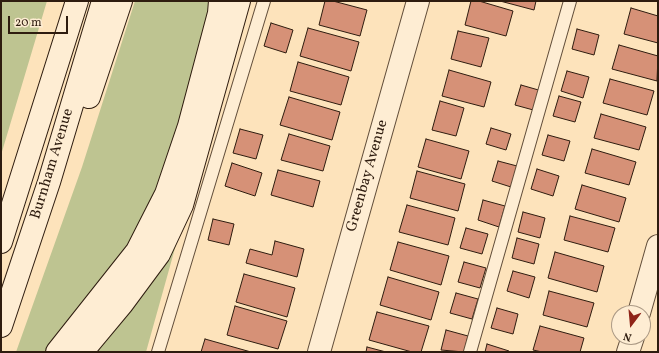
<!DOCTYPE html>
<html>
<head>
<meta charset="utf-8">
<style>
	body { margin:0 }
	#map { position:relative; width:659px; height:353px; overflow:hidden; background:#fde3bb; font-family:Vollkorn,serif }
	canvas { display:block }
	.frame { position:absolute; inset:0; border:2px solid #2e1c0f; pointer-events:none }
	.north { position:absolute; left:611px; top:305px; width:40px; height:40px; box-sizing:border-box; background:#feedd3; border:1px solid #ab9985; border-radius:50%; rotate:196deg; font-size:11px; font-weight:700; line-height:16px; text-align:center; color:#2e1c0f }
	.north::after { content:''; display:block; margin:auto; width:14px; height:18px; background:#8f2418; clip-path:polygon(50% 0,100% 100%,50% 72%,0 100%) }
	.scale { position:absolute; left:8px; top:16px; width:60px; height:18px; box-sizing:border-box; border:2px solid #2e1c0f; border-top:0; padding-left:5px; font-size:12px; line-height:14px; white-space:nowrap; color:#2e1c0f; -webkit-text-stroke:3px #feedd3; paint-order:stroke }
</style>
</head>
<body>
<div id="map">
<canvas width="659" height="353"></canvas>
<div class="frame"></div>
<div class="north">N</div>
<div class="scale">20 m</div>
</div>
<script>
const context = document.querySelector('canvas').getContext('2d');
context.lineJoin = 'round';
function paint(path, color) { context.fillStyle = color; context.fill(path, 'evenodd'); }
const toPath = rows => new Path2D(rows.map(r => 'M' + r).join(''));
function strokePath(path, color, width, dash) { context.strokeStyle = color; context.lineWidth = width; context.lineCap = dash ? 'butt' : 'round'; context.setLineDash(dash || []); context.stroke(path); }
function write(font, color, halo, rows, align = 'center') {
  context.font = font + ' Vollkorn,serif'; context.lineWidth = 3; context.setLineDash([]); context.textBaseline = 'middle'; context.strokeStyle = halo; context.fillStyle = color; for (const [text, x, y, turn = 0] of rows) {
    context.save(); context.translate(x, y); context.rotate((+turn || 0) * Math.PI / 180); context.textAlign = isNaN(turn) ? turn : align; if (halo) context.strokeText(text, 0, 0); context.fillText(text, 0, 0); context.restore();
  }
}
paint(toPath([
	[1,1,47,1,1,155],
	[135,1,210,1,197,58,165,171,134,239,45,352,16,352,82,167],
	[179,234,146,352,92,352]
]), '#bec491');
const building = toPath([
	[325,1,333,1,367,10,360,36,319,25,325,1],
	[471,1,479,1,513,11,506,36,465,25,471,1],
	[500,1,536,1,534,10,500,1],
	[631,8,658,16,658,43,624,34,631,8],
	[271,23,293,30,286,53,264,46,271,23],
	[308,28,359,42,351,71,300,56,308,28],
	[577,29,599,35,594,55,572,49,577,29],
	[458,31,489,38,481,67,451,59,458,31],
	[619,45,658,56,657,81,612,69,619,45],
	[298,62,349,77,341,105,290,91,298,62],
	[449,70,491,82,484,107,442,96,449,70],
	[567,71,589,77,583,98,561,91,567,71],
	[610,79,654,91,647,115,603,103,610,79],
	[521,85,542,91,537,111,515,105,521,85],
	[559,96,581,102,575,122,553,116,559,96],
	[289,97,340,112,332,140,280,125,289,97],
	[440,101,464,108,456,136,432,130,440,101],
	[601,114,646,127,639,150,594,138,601,114],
	[491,128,511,134,506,150,486,144,491,128],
	[240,129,263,135,256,159,233,153,240,129],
	[289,134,330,146,323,171,281,160,289,134],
	[548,135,570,141,564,161,542,155,548,135],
	[426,139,469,151,461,179,418,167,426,139],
	[592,149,636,162,629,185,585,173,592,149],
	[498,161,517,166,511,187,492,181,498,161],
	[232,163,262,173,255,196,225,186,232,163],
	[537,169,559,176,553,196,531,189,537,169],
	[278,170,320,181,313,207,271,195,278,170],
	[417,171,465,184,458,211,410,198,417,171],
	[582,185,626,198,619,222,575,209,582,185],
	[483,200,505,206,499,227,478,220,483,200],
	[407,205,455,218,448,245,399,232,407,205],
	[523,212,545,218,540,238,518,232,523,212],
	[570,216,615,228,608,252,564,240,570,216],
	[213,219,234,224,229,245,208,240,213,219],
	[466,228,488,234,482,254,460,248,466,228],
	[517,238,539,244,534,264,512,258,517,238],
	[275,241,304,249,297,277,246,263,250,249,272,255,275,241],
	[398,242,449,256,441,285,390,270,398,242],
	[555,252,604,266,597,292,548,278,555,252],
	[464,262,486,268,480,288,458,282,464,262],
	[513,271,535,277,529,298,507,291,513,271],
	[244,274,295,288,287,317,236,302,244,274],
	[388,277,439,292,431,320,380,305,388,277],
	[549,291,594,303,587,327,543,315,549,291],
	[456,293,478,299,472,319,450,313,456,293],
	[235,306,287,321,278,349,227,335,235,306],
	[497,308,518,314,513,334,491,328,497,308],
	[377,312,429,326,421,352,412,352,369,340,377,312],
	[540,326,584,338,580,352,542,352,533,350,540,326],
	[446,330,468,336,464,352,441,350,446,330],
	[205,339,251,352,201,352,205,339],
	[487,344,509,351,508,352,485,352,487,344],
	[367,347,386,352,366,352,367,347]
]);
paint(building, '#d69177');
strokePath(building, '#2e1c0f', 1);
const lane = toPath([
	[158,352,264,1],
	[470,352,570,1]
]);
const street = toPath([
	[639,313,658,246],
	[319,352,418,1],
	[628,352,633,337]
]);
const secondary = toPath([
	[89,97,121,1],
	[1,242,77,1],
	[1,326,49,182,103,1],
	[57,352,137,251,166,194,189,126,219,13,220,1],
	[82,352,122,304,159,254,182,205,239,1]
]);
strokePath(lane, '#624e3a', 14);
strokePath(street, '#624e3a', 24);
strokePath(secondary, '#2e1c0f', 24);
strokePath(lane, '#feedd3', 12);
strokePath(street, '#feedd3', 22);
strokePath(secondary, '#feedd3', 22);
write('15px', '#2e1c0f', '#feedd3', [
	["Burnham Avenue",53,164,-73],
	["Greenbay Avenue",368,176,-74]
]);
</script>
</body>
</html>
